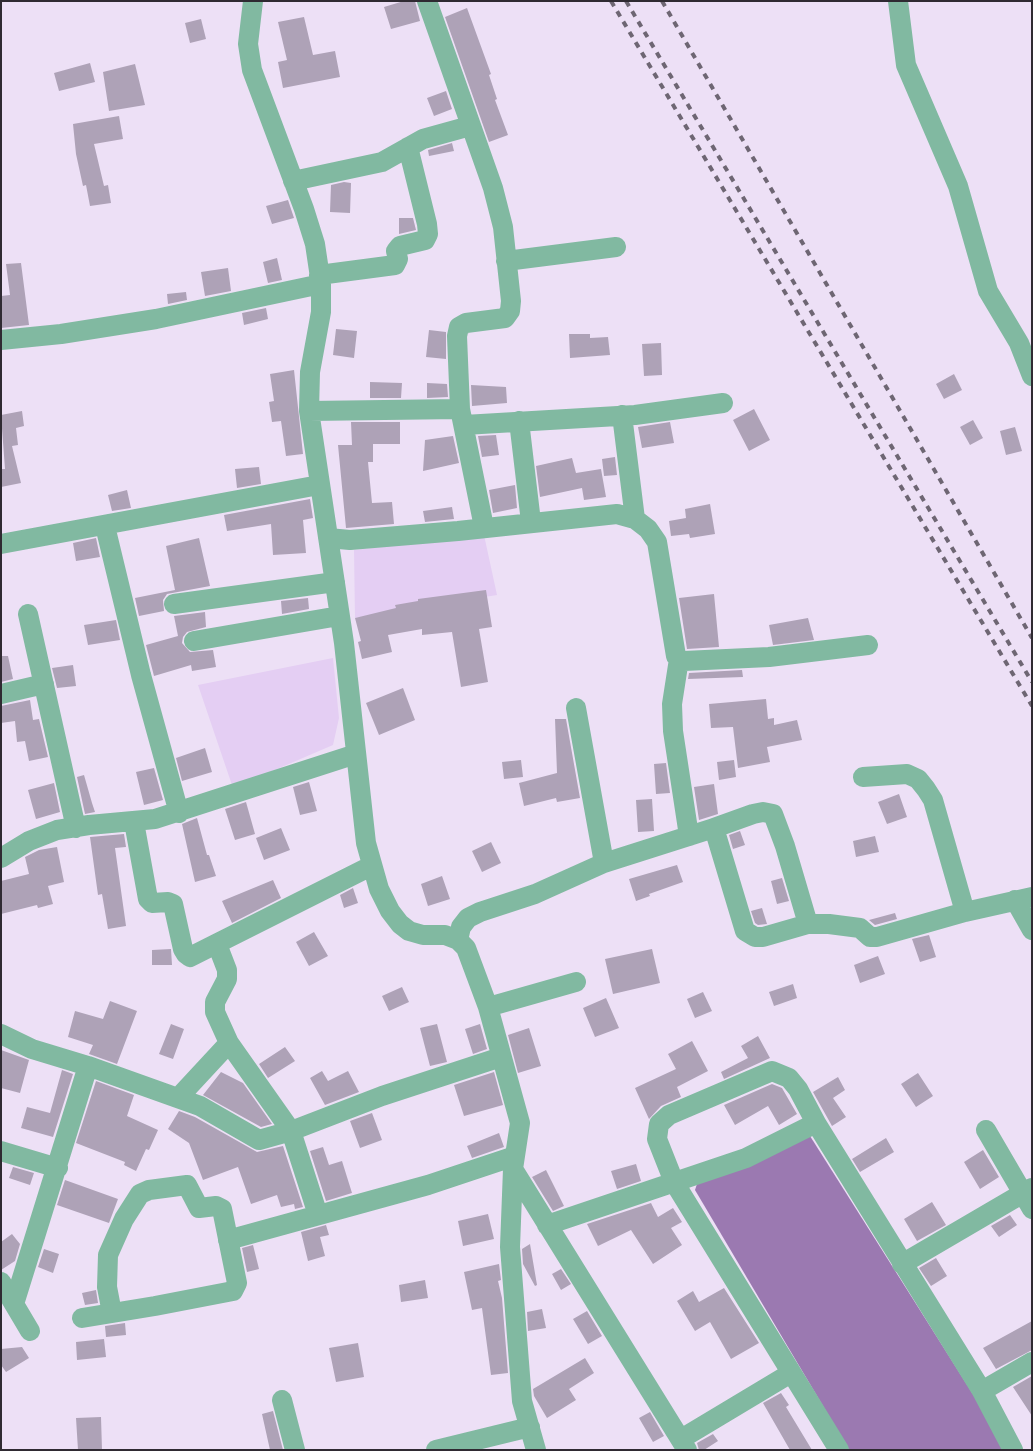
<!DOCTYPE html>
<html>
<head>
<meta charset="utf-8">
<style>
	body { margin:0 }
	#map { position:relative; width:1033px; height:1451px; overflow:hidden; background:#ede0f6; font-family:Figtree,sans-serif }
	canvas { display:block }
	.frame { position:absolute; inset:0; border:2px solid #2f2a32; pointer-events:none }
</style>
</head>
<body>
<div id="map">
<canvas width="1033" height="1451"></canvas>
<div class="frame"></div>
</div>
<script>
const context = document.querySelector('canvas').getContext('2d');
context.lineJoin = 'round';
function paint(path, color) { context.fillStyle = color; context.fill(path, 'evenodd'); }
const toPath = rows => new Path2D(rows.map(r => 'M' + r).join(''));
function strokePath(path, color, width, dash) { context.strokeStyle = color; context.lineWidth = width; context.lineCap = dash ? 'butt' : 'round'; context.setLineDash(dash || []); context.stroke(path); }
paint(toPath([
	[484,535,497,595,355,618,354,550],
	[333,658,339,718,333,745,233,788,198,685]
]), '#e4cef3');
paint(toPath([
	[810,1136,1007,1448,1007,1450,849,1450,695,1190,698,1181]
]), '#9b79b1');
paint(toPath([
	[404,1,415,1,420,21,391,29,384,7],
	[467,8,491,74,489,75,497,99,495,100,508,135,489,142,445,17],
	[304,17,313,55,335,51,340,77,283,88,278,62,287,60,278,22],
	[201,19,206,39,190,43,185,23],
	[90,63,95,82,59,91,54,73],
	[135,64,145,105,109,111,103,72],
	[446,91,452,109,434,116,427,98],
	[119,116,123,139,94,144,104,186,108,185,111,203,90,206,86,185,83,186,76,154,73,124],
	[452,143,454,151,429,156,428,150],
	[344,182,351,183,350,213,330,212,331,185],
	[288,200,294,218,272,224,266,206],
	[399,218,413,218,416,230,399,234],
	[277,258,282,280,268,283,263,262],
	[21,263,29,325,1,328,1,296,10,295,6,264],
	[228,268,231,291,205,296,201,272],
	[186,292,187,300,168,304,167,294],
	[266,308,268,319,244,325,242,313],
	[336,329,357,331,354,358,333,355],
	[429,330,446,332,446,359,426,357],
	[569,334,590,334,590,338,608,337,610,355,570,358],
	[661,343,662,375,644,376,642,344],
	[294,370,303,454,286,456,281,421,272,422,269,402,274,401,270,374],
	[954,374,962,390,944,399,936,384],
	[370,382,402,383,401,398,370,398],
	[427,383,447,384,448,397,427,398],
	[471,385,506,387,507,403,472,406],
	[754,409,770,440,749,451,733,420],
	[22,411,24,426,16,428,18,445,12,446,21,483,1,487,1,469,5,469,1,415],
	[973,420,983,438,970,445,960,427],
	[351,422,400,422,400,444,373,444,373,462,368,462,372,503,392,502,394,524,346,528,338,445,352,445],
	[670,422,674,443,642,448,638,427],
	[1015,427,1022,451,1006,455,1000,431],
	[496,435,499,455,482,457,478,436],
	[453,436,459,463,423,471,425,440],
	[615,457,617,475,604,476,602,459],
	[572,458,576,473,601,469,606,497,584,500,582,488,540,497,536,466],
	[259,467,261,484,237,488,235,469],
	[515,485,517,508,493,513,489,490],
	[127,490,131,508,112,511,108,495],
	[310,499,313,518,303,520,306,553,273,555,271,524,227,531,224,515],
	[710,504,715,534,690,538,689,534,671,536,669,521,686,518,685,509],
	[452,507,454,519,425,522,423,511],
	[96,538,100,557,76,561,73,543],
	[199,538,210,586,167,594,163,600,164,611,139,616,135,598,175,590,166,546],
	[486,590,492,627,479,629,488,682,461,687,452,632,422,635,422,629,388,635,392,652,362,659,358,642,361,641,355,618,396,608,395,605,418,601,418,599],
	[714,594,719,647,687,649,679,598],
	[308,598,309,609,282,614,281,601],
	[205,612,206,627,187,632,183,637,182,643,190,652,213,650,216,667,192,671,191,665,154,676,146,645,178,636,174,616],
	[808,618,814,640,773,645,769,625],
	[116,620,120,640,88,645,84,625],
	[1,656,8,656,13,679,1,682],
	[73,665,76,686,57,688,52,668],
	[742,670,743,677,688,679,689,673],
	[403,688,415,720,379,735,366,703],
	[766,699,768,719,774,718,774,725,797,720,802,740,767,747,770,762,738,768,733,727,711,728,709,704],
	[30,700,33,720,39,719,48,757,29,761,25,741,17,742,15,721,1,723,1,706],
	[555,719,566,719,580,798,557,802,556,798,524,806,519,783,557,773],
	[205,748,212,772,182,781,176,758],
	[521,760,523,777,504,779,502,762],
	[734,760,736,777,719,780,717,762],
	[666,763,670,793,656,794,654,764],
	[154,768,163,800,144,805,136,772],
	[84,775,92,803,95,812,85,814,77,777],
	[309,782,317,811,300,815,293,787],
	[54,783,60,812,36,819,28,790],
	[714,784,718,814,699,820,694,787],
	[899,794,907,817,887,824,878,802],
	[652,799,654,831,638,832,636,800],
	[246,802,255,834,235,840,225,809],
	[197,818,207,855,209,855,216,876,195,882,182,824],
	[281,828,290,850,264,860,256,838],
	[740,831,745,845,733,849,729,835],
	[124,834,126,847,115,848,126,926,108,929,102,894,98,895,90,837],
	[875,836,879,852,856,857,853,841],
	[491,842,501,863,482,872,472,851],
	[57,847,64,882,48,886,53,904,38,908,37,905,1,914,1,881,29,874,25,857,39,850],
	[677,865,683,882,649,894,650,896,636,901,629,879],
	[442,876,450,899,428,906,421,884],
	[782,878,789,901,777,904,771,881],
	[273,880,281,898,232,923,222,901],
	[353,888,358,903,344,908,340,895],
	[762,908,767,924,758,925,755,923,751,911],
	[895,913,897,919,875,925,869,920],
	[314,932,328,956,309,966,296,942],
	[929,935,936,957,920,962,912,939],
	[171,949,172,965,152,965,152,950],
	[652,949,660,983,613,994,605,959],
	[878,956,885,974,860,983,854,965],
	[793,984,797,998,774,1006,769,992],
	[402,987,409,1002,389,1011,382,996],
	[703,992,712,1011,695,1018,687,999],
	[606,998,619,1028,595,1037,583,1008],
	[110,1001,137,1011,117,1064,89,1054,93,1045,68,1037,75,1011,103,1019],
	[171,1024,184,1029,173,1059,159,1054],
	[437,1024,447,1062,430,1066,420,1028],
	[480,1024,487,1049,473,1054,465,1029],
	[529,1028,541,1066,518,1073,508,1035],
	[758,1036,770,1058,724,1079,721,1072,748,1058,741,1046],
	[692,1041,708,1071,677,1087,681,1097,661,1106,649,1119,635,1088,676,1069,668,1054],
	[285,1047,295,1061,268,1078,259,1064],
	[1,1050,29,1060,20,1093,1,1088],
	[62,1070,73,1074,53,1137,21,1128,27,1107,50,1113],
	[322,1071,328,1081,348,1071,359,1092,325,1105,310,1078],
	[221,1072,243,1083,272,1124,261,1127,203,1095],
	[494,1072,503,1105,464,1116,454,1085],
	[918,1073,933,1096,916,1107,901,1084],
	[838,1077,845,1090,833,1098,846,1117,832,1126,813,1092],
	[96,1081,134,1095,127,1116,158,1130,149,1150,146,1149,136,1171,124,1165,125,1162,76,1143],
	[772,1084,782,1088,797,1114,779,1125,768,1106,735,1125,724,1105],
	[179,1111,195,1117,257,1152,283,1146,303,1207,295,1209,294,1204,281,1207,277,1195,251,1204,238,1167,203,1180,189,1143,168,1129],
	[372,1113,382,1140,360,1148,350,1121],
	[499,1133,504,1147,472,1158,467,1146],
	[886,1138,894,1152,860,1172,852,1159],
	[323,1147,329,1165,342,1161,352,1193,326,1201,310,1151],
	[983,1150,999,1177,980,1189,964,1162],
	[636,1164,641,1181,617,1189,611,1171],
	[13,1167,34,1173,30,1185,9,1178],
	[546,1170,564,1206,553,1211,532,1177],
	[65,1180,118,1199,109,1223,57,1205],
	[932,1202,946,1225,917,1241,904,1219],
	[651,1203,658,1217,673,1208,682,1222,671,1228,682,1245,653,1264,631,1230,598,1246,587,1224],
	[488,1214,494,1239,463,1246,458,1221],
	[1010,1215,1017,1225,999,1237,991,1226],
	[326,1225,329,1235,320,1237,325,1256,308,1261,301,1232],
	[12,1234,20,1244,15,1261,1,1270,1,1242],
	[530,1244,537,1285,535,1286,523,1264,522,1249],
	[253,1245,259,1269,247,1272,242,1248],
	[44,1249,59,1254,53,1273,38,1267],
	[936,1258,947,1276,931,1286,919,1268],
	[499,1264,501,1280,498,1281,502,1298,508,1373,491,1375,482,1308,472,1310,464,1272],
	[561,1269,571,1284,561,1290,552,1274],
	[425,1280,428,1298,401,1302,399,1285],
	[724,1288,759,1343,731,1359,710,1322,695,1331,677,1301,693,1291,699,1302],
	[96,1290,98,1303,85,1305,82,1293],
	[542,1309,546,1328,528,1331,527,1312],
	[587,1311,602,1336,588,1344,573,1319],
	[1032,1321,1032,1350,996,1369,983,1348],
	[125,1323,126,1335,106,1337,105,1326],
	[104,1339,106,1357,77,1360,76,1342],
	[358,1343,364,1377,336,1382,329,1348],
	[22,1347,29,1358,6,1372,1,1365,1,1349],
	[585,1358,594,1373,569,1389,576,1400,547,1418,534,1396,533,1389],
	[1032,1376,1032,1416,1013,1387],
	[781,1393,789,1405,786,1407,812,1450,790,1450,763,1403],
	[273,1411,283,1450,270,1450,262,1414],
	[650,1412,664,1436,653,1442,639,1418],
	[101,1417,102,1450,78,1450,76,1418],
	[713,1434,718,1441,704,1450,699,1450,697,1443]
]), '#aea2b7');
strokePath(toPath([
	[253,1,248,44,252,70,304,209,315,244,321,284,321,312,310,372,309,411,344,643,366,843,379,889,390,911,400,924,409,931,423,935,445,935,458,940,466,948,488,1007,520,1123,513,1169,510,1247,522,1401,536,1450],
	[427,1,493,188,503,227,511,301,510,311,505,318,466,323,459,327,457,336,460,409,484,527],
	[898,1,906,65,958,186,988,291,1019,343,1032,376],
	[293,181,382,162,423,139,470,126],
	[506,261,616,247],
	[319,275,395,265,398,259,396,251,400,246,425,240,428,234,427,224,408,147],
	[1,340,61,334,156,319,321,284],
	[309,411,460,409],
	[622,415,635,519],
	[519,421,531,522],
	[464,425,635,415,723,403],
	[105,526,141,675,179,813],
	[328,538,350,540,458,531,617,514,635,519,648,529,657,542,676,656,679,659,684,661,769,657,868,645],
	[1,544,319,485],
	[174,604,335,582],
	[28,614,76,828],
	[194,641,339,616],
	[679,659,672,704,673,731,689,836],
	[1,694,44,684],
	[576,708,604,863],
	[863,777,907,774,918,779,926,789,933,800,965,912],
	[134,822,148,899,152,903,168,902,173,904,183,949,186,954,190,957,371,866],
	[714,828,753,814,763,812,773,814,785,846,808,924],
	[1,858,29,841,57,830,89,825,155,819,356,754],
	[1015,900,1032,930],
	[458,940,461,927,468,918,480,912,535,894,604,863,714,828,745,931,755,937,763,937,808,924,829,924,860,928,870,937,877,937,965,912,1032,897],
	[217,944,227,970,227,979,215,1002,215,1012,229,1043,291,1131,318,1215],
	[488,1007,576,982],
	[1,1034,32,1049,88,1066,200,1106,259,1140,291,1131,382,1096,501,1057],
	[178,1098,229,1043],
	[816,1123,798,1089,789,1078,772,1071,669,1115,659,1124,657,1139,674,1182,839,1450],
	[986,1130,1032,1209],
	[1,1151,58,1168],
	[513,1169,687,1450],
	[547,1225,746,1158,816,1123,982,1391,1013,1450],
	[228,1240,428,1185,515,1156],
	[902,1264,1032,1188],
	[1,1282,30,1331],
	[14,1304,88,1066],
	[82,1318,155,1306,233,1291,237,1283,222,1209,216,1206,199,1208,187,1185,149,1190,140,1194,124,1219,108,1255,107,1287,112,1313],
	[982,1391,1032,1362],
	[282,1400,295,1450],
	[681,1439,791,1373],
	[436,1450,530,1427]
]), '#81b9a1', 20);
strokePath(toPath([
	[611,1,1032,706],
	[626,1,1032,682],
	[662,1,1032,638]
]), '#6e6673', 4, [6, 6]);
</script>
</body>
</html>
